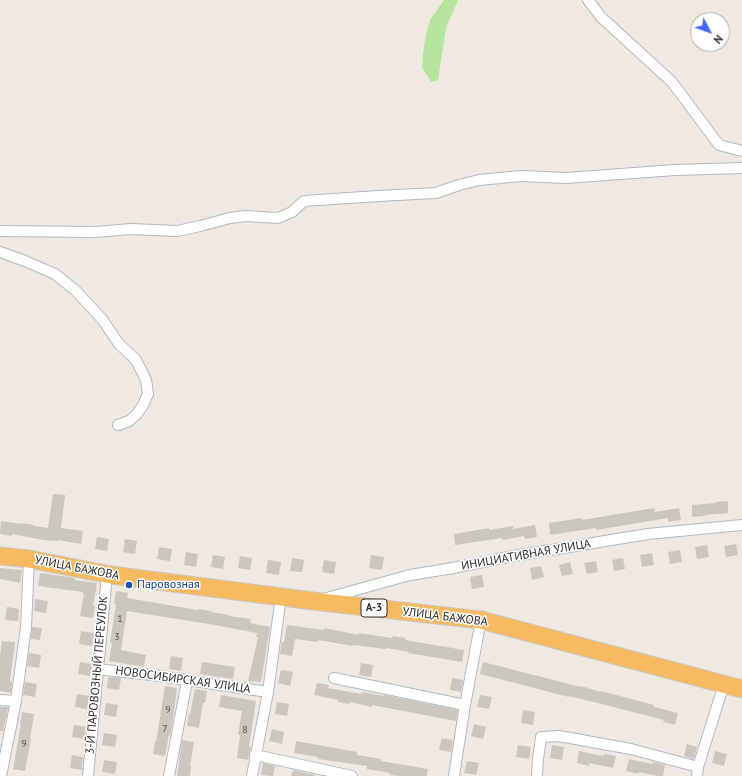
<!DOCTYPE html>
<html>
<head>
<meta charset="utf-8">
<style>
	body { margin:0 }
	#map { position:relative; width:742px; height:776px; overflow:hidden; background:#efe9e1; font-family:"PT Sans",sans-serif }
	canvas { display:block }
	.north { position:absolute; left:690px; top:12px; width:40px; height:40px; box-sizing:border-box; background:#fff; border:1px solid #ababab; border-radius:50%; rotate:131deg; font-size:11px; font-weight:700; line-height:16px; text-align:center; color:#2e2e2e }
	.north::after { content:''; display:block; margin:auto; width:14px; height:18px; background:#4264fb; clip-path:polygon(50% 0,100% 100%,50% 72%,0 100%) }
</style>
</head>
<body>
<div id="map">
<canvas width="742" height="776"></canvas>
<div class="north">N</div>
</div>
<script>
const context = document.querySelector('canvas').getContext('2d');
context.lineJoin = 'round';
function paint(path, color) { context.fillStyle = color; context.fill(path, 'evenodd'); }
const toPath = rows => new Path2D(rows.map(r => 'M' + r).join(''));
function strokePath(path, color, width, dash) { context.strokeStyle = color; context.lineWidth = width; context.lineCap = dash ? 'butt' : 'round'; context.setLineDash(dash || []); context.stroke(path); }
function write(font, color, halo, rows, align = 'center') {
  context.font = font + ' "PT Sans",sans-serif'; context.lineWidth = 3; context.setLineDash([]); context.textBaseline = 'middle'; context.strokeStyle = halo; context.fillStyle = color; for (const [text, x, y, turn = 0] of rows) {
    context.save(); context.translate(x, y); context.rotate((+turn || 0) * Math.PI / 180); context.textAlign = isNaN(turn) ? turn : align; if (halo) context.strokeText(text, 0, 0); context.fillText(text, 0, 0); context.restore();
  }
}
paint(toPath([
	[444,0,458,0,446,28,438,80,431,82,422,67,423,54,426,34,430,20]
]), '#b6e59e');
paint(toPath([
	[53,494,65,495,61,528,83,531,81,544,58,540,58,541,44,540,12,534,12,536,0,534,1,521,21,524,21,523,34,525,33,526,48,528],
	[728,501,728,513,705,515,705,516,692,517,692,505,716,503,715,502],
	[654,508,655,512,679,508,681,520,668,522,668,518,596,530,596,528,550,535,549,523,582,518,582,520],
	[535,525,537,537,525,539,524,536,503,540,502,538,455,545,454,534,489,528,489,530,513,526,513,529],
	[97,537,109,539,107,551,95,549],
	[125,539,137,541,135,554,123,552],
	[736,544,738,555,726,557,724,546],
	[707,545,709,557,697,559,695,547],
	[159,547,172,549,170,561,157,559],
	[680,550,682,562,670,564,668,552],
	[186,552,198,554,196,567,184,565],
	[652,553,654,565,642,567,640,555],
	[213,555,225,557,223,569,211,567],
	[371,555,384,557,382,570,369,568],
	[240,556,252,558,250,570,238,568],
	[292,558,304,560,302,572,290,571],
	[623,558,625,569,614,571,612,560],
	[268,560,281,562,279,575,266,573],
	[324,560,336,562,334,574,322,572],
	[596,561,598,572,587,574,584,563],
	[570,562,573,574,562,576,559,565],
	[541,566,544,577,532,580,530,568],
	[0,568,22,570,20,583,0,579],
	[40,573,75,578,75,580,97,583,93,606,95,606,93,618,80,616,84,594,83,593,83,592,38,586],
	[482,575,484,587,472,589,470,577],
	[116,591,128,593,127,598,198,610,199,609,211,611,211,612,229,615,229,616,251,619,250,623,270,627,261,682,248,681,258,637,256,637,257,633,215,625,127,611,121,650,146,655,144,667,109,661,112,643,110,642,116,604,114,604],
	[35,599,48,601,46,613,34,611],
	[7,607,19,609,18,621,5,620],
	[287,625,324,630,324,628,359,635,359,633,392,638,393,636,405,638,405,640,423,643,464,650,462,662,408,653,409,652,387,648,386,649,353,645,353,646,318,640,318,642,295,639,292,656,280,654,282,642,284,642],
	[32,627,42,628,40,640,31,639],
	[81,631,94,633,92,646,79,644],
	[2,641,15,642,10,681,12,682,11,693,0,691,0,656],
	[29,653,41,655,39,668,27,666],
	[171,656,183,658,181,671,169,669],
	[80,662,92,664,91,668,90,676,78,674],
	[202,662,235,667,233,679,200,674],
	[483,662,581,687,581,686,601,692,601,691,654,705,654,707,678,713,675,725,663,722,664,720,610,706,569,696,569,697,480,674],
	[361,663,373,665,371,677,359,675],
	[281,670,293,672,290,686,278,683],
	[108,677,121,678,119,690,107,688],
	[452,678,463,680,461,692,450,690],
	[25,682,37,684,35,697,23,695],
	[317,683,329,685,328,688,361,694,362,692,384,696,384,695,458,710,456,721,372,705,372,707,350,702,350,704,338,702,338,700,314,695],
	[165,686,177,688,172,726,170,736,169,735,165,756,153,754,155,742,156,742],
	[195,689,207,691,205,703,203,703,199,728,187,726,189,714,190,714],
	[77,694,89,696,87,709,75,707],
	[221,695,256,701,249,747,251,748,249,754,248,760,237,758,240,735,238,735,242,711,219,707],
	[480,695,492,697,489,709,477,707],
	[277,702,289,704,287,716,275,714],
	[106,703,118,705,116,717,104,715],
	[0,707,8,707,3,731,0,731],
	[523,710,535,712,533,725,521,723],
	[22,712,34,714,30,739,31,739,25,771,13,769,21,724,20,724],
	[474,724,486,727,483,739,471,736],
	[74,725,86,727,84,739,72,737],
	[272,729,284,732,282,744,269,741],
	[104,733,117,735,115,747,102,745],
	[442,738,453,740,451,752,439,750],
	[182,740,194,742,190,766,191,766,190,776,177,776],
	[296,741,357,752,357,755,381,759,381,761,428,769,427,776,399,776,390,775,390,773,367,769,367,766,318,759,318,757,294,753],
	[687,744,697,747,694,759,684,756],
	[518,745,531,747,529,759,516,757],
	[552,745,564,747,562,760,550,758],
	[579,751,603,756,604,754,616,756,613,768,589,763,589,766,577,763],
	[715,751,727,754,724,766,712,763],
	[72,755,83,757,82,770,70,768],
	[629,759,652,764,653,762,665,765,663,776,658,776,639,772,639,774,626,771],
	[104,760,117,762,115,774,102,772],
	[467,761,479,763,476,775,464,773],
	[263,763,275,766,273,776,261,775],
	[293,770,315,775,315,776,291,776]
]), '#cbc7bf');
const minor = toPath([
	[588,0,601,17,672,82,719,145,742,151],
	[0,231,95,232,131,229,177,231,200,226,230,218,246,216,278,218,292,212,304,201,378,196,436,193,459,185,479,180,521,176,566,178,675,170,742,168],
	[0,252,25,261,55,274,75,290,102,319,119,344,136,360,146,380,148,394,143,405,137,414,129,421,118,425],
	[323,599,410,575,447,569,514,556,648,534,742,525],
	[97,669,160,676,268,692],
	[334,678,465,705],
	[0,700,16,701],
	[255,755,352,776],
	[1,776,16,701,26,627,29,559],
	[88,776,107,575],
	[169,776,187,681],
	[252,776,268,692,281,596],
	[454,776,465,705,481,620],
	[537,776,538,759,541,737,559,736,631,749,698,767],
	[697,776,698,767,724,684]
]);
const trunk = toPath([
	[0,556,29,559,111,575,313,601,481,620,742,689]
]);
strokePath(minor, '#b4b7c1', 12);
strokePath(trunk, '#c9c9c9', 19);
strokePath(minor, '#fff', 10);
strokePath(trunk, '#f8ba60', 17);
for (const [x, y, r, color] of [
	[129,585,4,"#1a4fb4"]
]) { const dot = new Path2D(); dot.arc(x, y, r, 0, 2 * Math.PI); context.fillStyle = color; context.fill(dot); strokePath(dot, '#fff', 1.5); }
write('10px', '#555452', null, [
	["1",120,619],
	["3",117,637],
	["9",168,710],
	["7",165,729],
	["8",245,730],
	["9",24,744]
]);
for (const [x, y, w] of [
	[374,608,26]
]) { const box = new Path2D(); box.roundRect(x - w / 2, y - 9, w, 18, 3); context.fillStyle = '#fff'; context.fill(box); strokePath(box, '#2e2e2e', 1); }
write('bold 11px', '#2e2e2e', null, [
	["A-3",374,608]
]);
write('12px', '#2e2e2e', '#fff', [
	["ИНИЦИАТИВНАЯ УЛИЦА",526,555,-10],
	["УЛИЦА БАЖОВА",77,568,11],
	["УЛИЦА БАЖОВА",445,617,7],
	["3-Й ПАРОВОЗНЫЙ ПЕРЕУЛОК",97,675,-85],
	["НОВОСИБИРСКАЯ УЛИЦА",183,680,8]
]);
write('12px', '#164399', '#fff', [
	["Паровозная",137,585]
], 'left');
</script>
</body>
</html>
